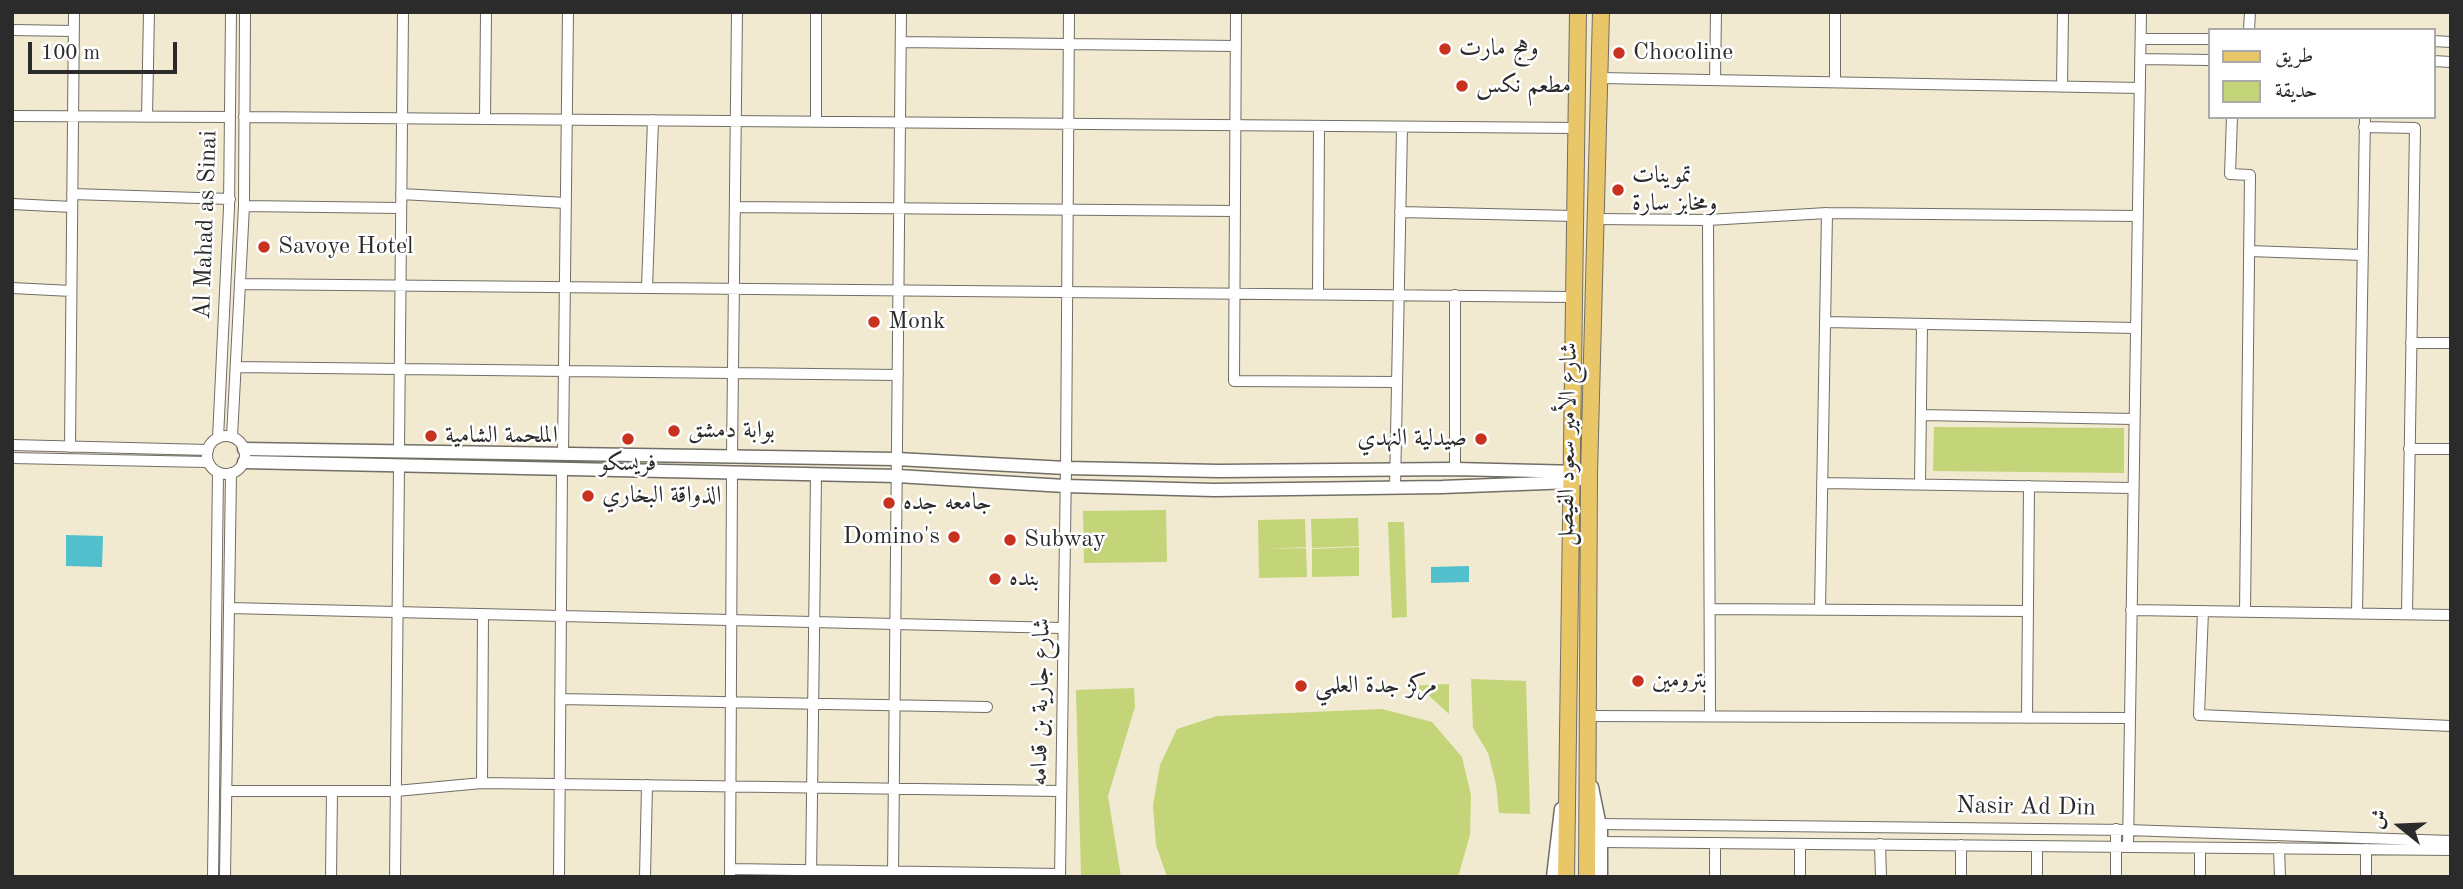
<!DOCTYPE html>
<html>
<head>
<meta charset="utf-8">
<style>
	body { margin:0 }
	#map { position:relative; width:2463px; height:889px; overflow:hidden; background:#f2e9d1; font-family:"Old Standard TT",Amiri,serif }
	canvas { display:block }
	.frame { position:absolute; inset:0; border:14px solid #2b2b2b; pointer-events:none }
	.legend { position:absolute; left:2208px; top:28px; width:228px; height:91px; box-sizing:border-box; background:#fff; border:2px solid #aaa; margin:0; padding:9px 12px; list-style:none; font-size:21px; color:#2b2b2b }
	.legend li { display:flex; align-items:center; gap:14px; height:35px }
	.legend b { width:35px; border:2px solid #aaa }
	.north { position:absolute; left:2365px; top:791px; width:70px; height:70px; -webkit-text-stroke:5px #fff; paint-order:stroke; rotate:288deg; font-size:19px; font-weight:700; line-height:28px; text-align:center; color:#2b2b2b }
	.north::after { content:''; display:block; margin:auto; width:24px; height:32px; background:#2b2b2b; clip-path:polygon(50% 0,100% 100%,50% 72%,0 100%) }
	.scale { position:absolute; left:28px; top:42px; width:149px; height:32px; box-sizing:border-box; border:4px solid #2b2b2b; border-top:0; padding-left:9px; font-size:21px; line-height:24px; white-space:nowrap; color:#2b2b2b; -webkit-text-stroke:5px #fff; paint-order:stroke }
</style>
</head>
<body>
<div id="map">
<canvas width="2463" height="889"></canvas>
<div class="frame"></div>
<ul class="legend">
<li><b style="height:9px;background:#e9c769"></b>طريق</li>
<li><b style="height:19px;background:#c3d578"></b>حديقة</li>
</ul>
<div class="north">ش</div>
<div class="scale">100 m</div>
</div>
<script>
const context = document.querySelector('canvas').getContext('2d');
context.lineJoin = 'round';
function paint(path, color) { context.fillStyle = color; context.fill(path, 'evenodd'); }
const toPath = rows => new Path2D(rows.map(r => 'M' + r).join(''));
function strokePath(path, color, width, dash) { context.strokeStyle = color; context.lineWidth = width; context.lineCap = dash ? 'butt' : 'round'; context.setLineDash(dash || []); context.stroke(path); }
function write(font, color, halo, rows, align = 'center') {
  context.font = font + ' "Old Standard TT",Amiri,serif'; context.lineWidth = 5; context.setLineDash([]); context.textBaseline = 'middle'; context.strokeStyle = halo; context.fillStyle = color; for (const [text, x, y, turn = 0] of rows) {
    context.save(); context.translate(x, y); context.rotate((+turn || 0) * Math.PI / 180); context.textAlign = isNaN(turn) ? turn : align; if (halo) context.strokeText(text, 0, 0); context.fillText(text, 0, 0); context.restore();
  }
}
paint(toPath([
	[1934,427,2124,428,2124,473,1933,471],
	[1166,510,1167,562,1084,563,1083,511],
	[1358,518,1359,546,1312,548,1311,519],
	[1305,519,1306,547,1266,549,1306,548,1307,577,1259,578,1258,520],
	[1388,522,1404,522,1407,617,1392,618],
	[1359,547,1359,576,1312,577,1312,549],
	[1471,679,1526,681,1530,814,1499,813,1496,784,1488,753,1473,728],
	[1449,684,1449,714,1427,694,1406,686],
	[1134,688,1135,707,1108,796,1121,877,1081,877,1076,690],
	[1382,709,1432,722,1462,757,1471,795,1470,835,1458,877,1167,877,1156,845,1153,805,1160,765,1177,729,1217,716]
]), '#c3d578');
paint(toPath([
	[66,535,103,536,102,567,66,566],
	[1469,566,1469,582,1431,583,1431,567]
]), '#52bfcc');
const minor = toPath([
	[1236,12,1234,381,1397,382],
	[12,30,74,31],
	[2249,30,2250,12],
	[2141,39,2209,39],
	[2433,41,2451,42],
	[901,42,1236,46],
	[2140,59,2209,60],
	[2433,61,2451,62],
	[1600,78,2140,88],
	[1715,80,1716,12],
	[1835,82,1835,12],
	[2062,87,2063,12],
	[12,116,230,117],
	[147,117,149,12],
	[244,117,1577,128],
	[2232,117,2230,174,2250,175,2245,612],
	[485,119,486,12],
	[816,122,816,12],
	[2364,127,2415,128,2407,614],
	[72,194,230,199],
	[401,194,566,203],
	[12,204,72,207],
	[244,206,401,208],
	[735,207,1235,211],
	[1400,212,1574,216],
	[1594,219,1708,220,1827,213,2138,216],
	[1708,220,1710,716],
	[2249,251,2363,255],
	[240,284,1573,297],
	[12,288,71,291],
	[647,288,653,120],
	[1318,294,1319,126],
	[1825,322,2136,328],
	[2411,343,2451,343],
	[236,367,898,375],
	[1921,415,2134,419],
	'207 455a19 19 0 1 1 38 0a19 19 0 1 1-38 0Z',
	[232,437,244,206,245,12],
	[218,438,229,208,231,12],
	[12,445,208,450],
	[70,447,74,12],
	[2409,449,2451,449],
	[399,451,403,12],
	[563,454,568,12],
	[732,457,737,12],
	[12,458,207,462],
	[1455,469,1455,295],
	[1822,483,2133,488],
	[1920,484,1922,324],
	[1395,488,1402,127],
	[229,608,1062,628],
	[1710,609,2028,611],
	[1820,610,1827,213],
	[2131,610,2451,615],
	[2203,611,2199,715,2451,726],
	[2357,613,2365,117],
	[560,699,987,707],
	[1588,716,2129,718],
	[2027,718,2029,486],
	[482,783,483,614],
	[226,791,396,791,482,783,1061,791],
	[1600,824,2127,830,2451,841],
	[1601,842,2451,850],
	[1715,843,1715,877],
	[1880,844,1881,877],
	[1961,845,1961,877],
	[2128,847,2141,12],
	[2279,848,2280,877],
	[2366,849,2366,877],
	[730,869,1060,874],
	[213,877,218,472],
	[225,877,231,473],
	[331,877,332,791],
	[395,877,399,466],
	[559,877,562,469],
	[645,877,647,785],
	[730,877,732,473],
	[811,877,816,475],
	[893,877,901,12],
	[1060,877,1066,468,1069,12],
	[1800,877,1800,844],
	[2037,877,2037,846],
	[2116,877,2116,829],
	[2200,877,2200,848]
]);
const tertiary = toPath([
	[244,449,897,459,1066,468,1219,471,1455,469,1579,472],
	[244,462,897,476,1065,486,1214,490,1442,487,1572,482,1589,474],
	[1592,787,1601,831,1601,877],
	[1553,877,1561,809]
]);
const primary = toPath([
	[1566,877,1578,12],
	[1587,877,1589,474,1601,12]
]);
strokePath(minor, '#716e65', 12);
strokePath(tertiary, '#716e65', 15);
strokePath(primary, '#716e65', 18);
strokePath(minor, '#fff', 10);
strokePath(tertiary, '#fff', 12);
strokePath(primary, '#e9c769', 16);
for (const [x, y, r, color] of [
	[1445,49,7,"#c8321e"],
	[1619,53,7,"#c8321e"],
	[1462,86,7,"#c8321e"],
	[1618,190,7,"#c8321e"],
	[264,247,7,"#c8321e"],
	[874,322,7,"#c8321e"],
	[674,431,7,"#c8321e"],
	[431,436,7,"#c8321e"],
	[628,439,7,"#c8321e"],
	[1481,439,7,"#c8321e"],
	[588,496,7,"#c8321e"],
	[889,503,7,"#c8321e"],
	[954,537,7,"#c8321e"],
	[1010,540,7,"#c8321e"],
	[995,579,7,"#c8321e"],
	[1638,681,7,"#c8321e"],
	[1301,686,7,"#c8321e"]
]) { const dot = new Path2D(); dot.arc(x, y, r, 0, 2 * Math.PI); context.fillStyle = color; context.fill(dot); strokePath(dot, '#fff', 2.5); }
write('24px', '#2b2b2b', '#fff', [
	["وهج مارت",1459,49],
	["Chocoline",1633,53],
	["مطعم نكس",1476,86],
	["تموينات",1632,176],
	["ومخابز سارة",1632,204],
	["Savoye Hotel",278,247],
	["Monk",888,322],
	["بوابة دمشق",688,431],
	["الملحمة الشامية",445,436],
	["صيدلية النهدي",1467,439,"right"],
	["فريسكو",628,464,"center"],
	["الذواقة البخاري",602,496],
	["جامعه جده",903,503],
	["Domino's",940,537,"right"],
	["Subway",1024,540],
	["بنده",1009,579],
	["بترومين",1652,681],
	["مركز جدة العلمي",1315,686]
], 'left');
write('24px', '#2b2b2b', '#fff', [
	["Al Mahad as Sinai",206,225,-88],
	["شارع الأمير سعود الفيصل",1568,444,-89],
	["شارع جارية بن قدامه",1041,702,-89],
	["Nasir Ad Din",2026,807,1]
]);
</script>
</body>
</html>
